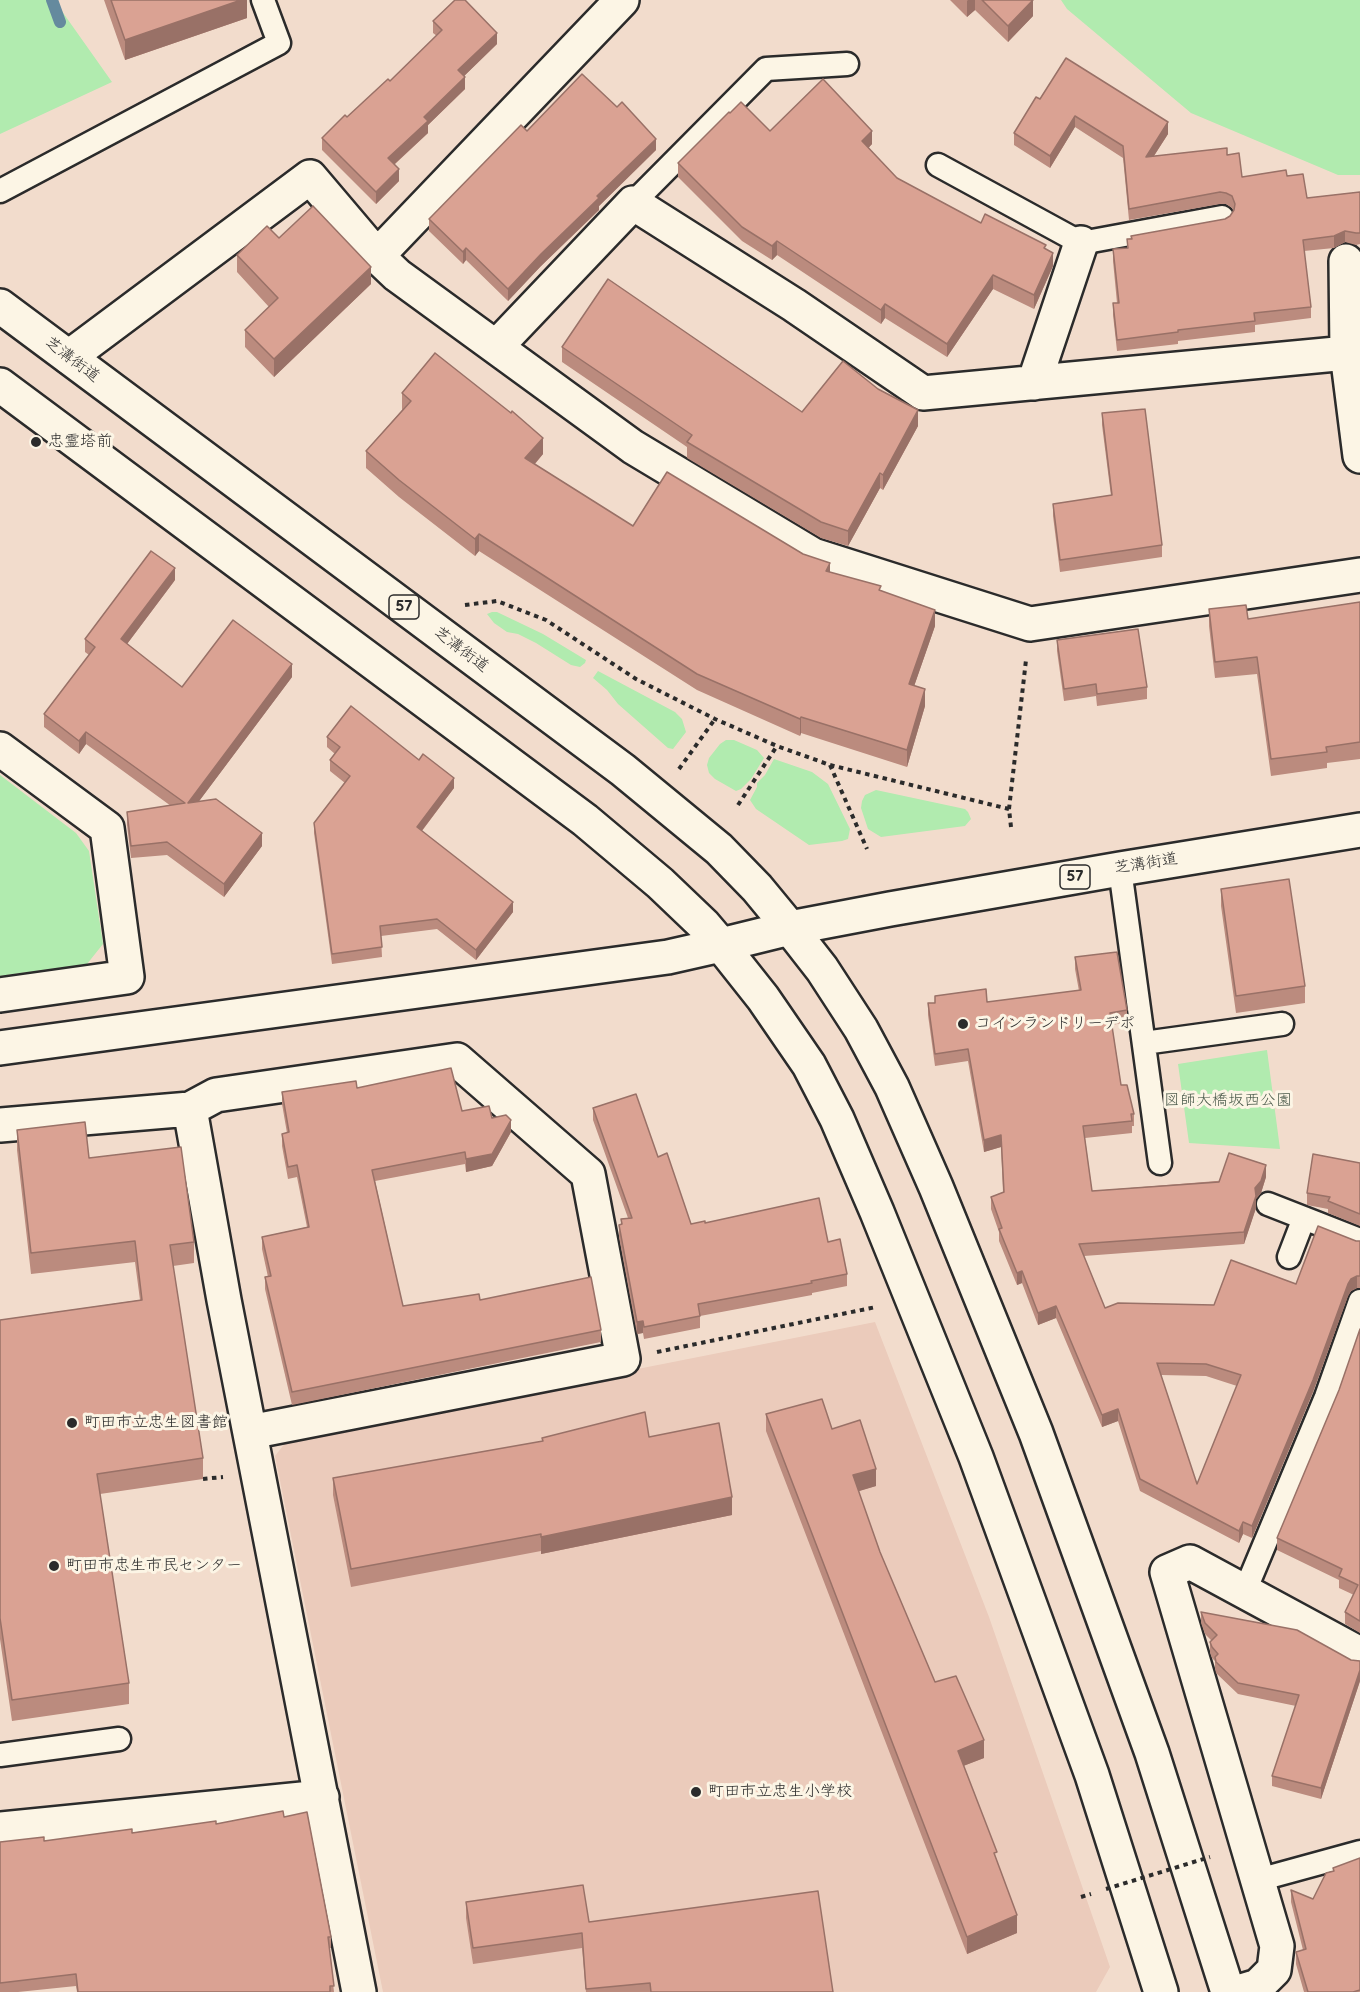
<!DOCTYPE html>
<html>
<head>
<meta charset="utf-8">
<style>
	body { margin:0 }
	canvas { display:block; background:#f2dccc }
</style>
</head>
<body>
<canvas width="1360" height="1992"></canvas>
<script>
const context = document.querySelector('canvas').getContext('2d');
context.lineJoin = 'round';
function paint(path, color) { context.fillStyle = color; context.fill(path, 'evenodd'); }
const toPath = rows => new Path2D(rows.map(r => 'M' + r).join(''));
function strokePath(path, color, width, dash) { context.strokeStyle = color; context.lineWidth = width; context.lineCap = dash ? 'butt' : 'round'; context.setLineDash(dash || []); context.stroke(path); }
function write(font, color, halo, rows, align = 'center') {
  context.font = font + ' "Balsamiq Sans","Klee One",sans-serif'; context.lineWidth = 6; context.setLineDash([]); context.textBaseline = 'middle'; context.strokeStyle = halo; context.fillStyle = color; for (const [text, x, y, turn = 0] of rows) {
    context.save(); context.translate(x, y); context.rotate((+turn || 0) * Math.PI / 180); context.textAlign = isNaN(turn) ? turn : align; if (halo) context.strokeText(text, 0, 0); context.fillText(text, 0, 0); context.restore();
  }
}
paint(toPath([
	[875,1322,989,1617,1110,1967,1096,1992,383,1992,275,1456,289,1438]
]), '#ebcbbb');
paint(toPath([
	[0,0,54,0,112,82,0,134],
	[1061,0,1360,0,1360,175,1338,175,1191,113,1067,9],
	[492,612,497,612,543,634,586,660,585,663,580,667,571,665,536,643,518,634,507,632,494,623,487,614],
	[598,671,675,712,682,719,686,732,673,749,668,748,618,704,607,690,593,678],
	[726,740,734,740,757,750,764,758,751,779,741,789,736,791,715,779,709,773,707,765,709,758,720,744],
	[774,759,812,772,828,784,850,829,848,839,842,841,809,845,756,809,750,800,757,787,757,783,765,775],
	[0,775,76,833,89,851,103,944,87,964,0,976],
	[876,790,965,809,968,812,971,819,965,826,881,837,868,829,861,808,862,801,865,795],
	[1267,1050,1280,1149,1189,1143,1178,1064]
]), '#b1ebaf');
strokePath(toPath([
	[52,0,60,22]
]), '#658a9e', 12);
const lane = toPath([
	[938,165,1081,243,1222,217],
	[0,191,279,43,263,0],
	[633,203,766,69,847,64],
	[1120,869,1160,1163],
	[1144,1043,1282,1024],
	[1268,1204,1360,1240],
	[1289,1257,1304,1218],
	[1245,1591,1326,1397,1360,1301],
	[0,1755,119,1739],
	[1258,1880,1360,1852]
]);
const street = toPath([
	[377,256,622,0],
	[1346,261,1347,353,1360,456],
	[496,347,633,203,794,305,923,393,1347,353],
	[69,357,310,177,377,256,397,275,633,447,813,555,1030,624,1360,575],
	[1034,383,1081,243],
	[0,749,107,828,127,977,0,995],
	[190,1109,224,1300,359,1992],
	[0,1125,190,1109,216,1095,457,1060,588,1174,623,1359,250,1432],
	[0,1829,322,1797],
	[1238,1992,1258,1986,1274,1970,1277,1946,1167,1572,1190,1562,1360,1654]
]);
const secondary = toPath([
	[790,928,822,969,861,1029,892,1087,936,1187,1036,1433,1152,1753,1228,1992],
	[0,1048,668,957,721,945,763,998,809,1065,837,1119,877,1212,976,1457,1092,1775,1161,1992]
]);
const primary = toPath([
	[0,306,623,770,719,849,757,888,790,928],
	[0,385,585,820,660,883,704,925,721,945,790,928,890,909,1120,869,1360,830]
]);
strokePath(lane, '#2b2b2b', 27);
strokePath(street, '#2b2b2b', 38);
strokePath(secondary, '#2b2b2b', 38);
strokePath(primary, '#2b2b2b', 38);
strokePath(toPath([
	[465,605,497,601,546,620,636,679,715,719,777,746,830,765,1009,809],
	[830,765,867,849],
	[679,769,715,719],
	[738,805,777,746],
	[1011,827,1009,809,1026,660],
	[657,1352,876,1307],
	[203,1479,223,1477],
	[1081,1897,1091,1894]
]), '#2b2b2b', 4, [4.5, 4.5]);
strokePath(lane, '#fcf5e5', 22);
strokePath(street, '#fcf5e5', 33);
strokePath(secondary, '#fcf5e5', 33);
strokePath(primary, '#fcf5e5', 33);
strokePath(toPath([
	[1106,1889,1210,1857]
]), '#2b2b2b', 4, [4.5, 4.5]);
paint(toPath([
	[104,0,247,0,247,18,125,60],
	[950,0,1033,0,1033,16,1008,42,975,10,967,17],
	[433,21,497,44,464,76,465,89,428,125,428,133,394,165,399,181,376,204,322,150,322,138,390,81,437,36,433,33],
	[1040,99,1168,134,1154,156,1227,155,1242,177,1287,176,1307,198,1360,192,1360,244,1356,245,1345,242,1334,248,1304,251,1311,307,1311,318,1255,325,1255,332,1178,341,1178,344,1117,351,1113,315,1113,303,1117,303,1113,261,1113,249,1127,248,1127,239,1225,219,1230,216,1234,212,1232,208,1226,204,1220,204,1129,220,1123,158,1075,127,1050,168,1014,145,1014,133],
	[730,113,770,131,872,144,868,148,897,178,981,223,1046,249,1053,266,1034,309,993,289,947,357,885,318,881,324,777,255,772,260,742,241,678,177,678,163],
	[527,131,656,150,599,206,599,210,541,266,508,301,466,260,463,264,429,231,429,219],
	[279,238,371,284,274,377,245,347,245,330,269,307,237,272,237,255],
	[562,347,802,412,918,426,883,490,880,488,848,546,821,538,687,458,687,447,562,362],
	[402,393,543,454,535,464,633,526,830,572,881,590,935,626,914,686,925,706,907,767,801,733,800,736,697,690,479,551,475,556,399,497,366,468,366,451,402,410],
	[1102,413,1162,545,1162,557,1060,572,1053,516,1053,504,1111,496,1102,425],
	[175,580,127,644,182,687,292,677,199,801,262,846,224,897,167,855,131,858,127,825,127,812,171,806,86,744,79,754,44,727,44,714,89,655,85,652,85,639],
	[1360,602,1360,759,1327,763,1327,768,1271,776,1257,674,1215,678,1209,626,1209,609,1248,619],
	[1057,640,1147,687,1147,699,1097,706,1096,696,1064,701,1057,651],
	[327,737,454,788,422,831,513,912,476,960,437,929,381,936,382,957,332,964,314,833,314,823,345,783,330,771,330,760,335,754,327,747],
	[1221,889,1305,986,1305,1003,1236,1013,1221,906],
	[1075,957,1127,1010,1127,1022,1112,1025,1121,1085,1134,1114,1134,1126,1132,1126,1132,1133,1085,1138,1092,1191,1266,1177,1261,1193,1256,1199,1256,1208,1244,1244,1084,1256,1105,1308,1214,1305,1296,1284,1356,1241,1360,1241,1360,1288,1357,1288,1351,1291,1348,1296,1313,1392,1252,1538,1243,1534,1239,1543,1140,1491,1118,1421,1102,1427,1056,1318,1038,1325,1022,1283,1017,1285,999,1241,999,1232,991,1209,991,1197,1003,1192,1001,1147,984,1152,968,1061,935,1066,928,1015,928,1003,935,1003,935,996,987,1002,1079,991,1075,969],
	[1161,1375,1206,1376,1237,1386,1197,1484],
	[357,1088,492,1118,511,1132,492,1166,466,1172,465,1164,375,1181,403,1306,480,1300,601,1330,601,1342,292,1405,265,1289,265,1277,268,1277,262,1249,262,1237,307,1227,297,1177,288,1179,282,1146,282,1134,287,1133,282,1104,282,1092],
	[593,1108,658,1157,691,1224,705,1223,828,1242,847,1274,847,1286,812,1293,812,1295,700,1316,700,1328,644,1339,643,1333,637,1334,619,1237,619,1225,621,1224,621,1219,628,1218,593,1120],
	[17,1130,89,1158,194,1242,194,1263,173,1266,203,1458,203,1479,100,1494,129,1683,129,1704,12,1721,0,1639,0,1320,140,1300,135,1262,31,1274,17,1150],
	[1360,1163,1360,1226,1328,1213,1328,1209,1307,1205,1307,1193],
	[1360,1329,1360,1633,1345,1624,1345,1612,1354,1595,1339,1588,1339,1580,1277,1550,1277,1538,1339,1390],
	[766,1414,832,1429,876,1486,858,1491,880,1552,935,1682,984,1758,963,1766,997,1861,1017,1933,967,1954,766,1431],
	[649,1437,732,1515,541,1554,541,1551,351,1587,333,1495,333,1478],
	[1201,1612,1351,1660,1360,1661,1360,1681,1321,1799,1272,1786,1272,1776,1296,1706,1238,1694,1216,1673,1215,1668,1215,1661,1212,1658,1210,1653,1210,1642,1212,1641,1205,1634,1201,1623],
	[284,1817,331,1937,331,1948,329,1948,334,1992,77,1992,76,1986,18,1992,0,1992,0,1842,44,1841,132,1833],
	[1333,1868,1360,1992,1304,1992,1296,1964,1296,1952,1303,1950,1291,1902,1291,1890,1313,1899,1333,1872],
	[466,1902,589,1922,833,1992,586,1992,582,1948,473,1964,466,1918]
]), '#bb8b7e');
paint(toPath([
	[241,0,247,0,247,18,125,60,125,40],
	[968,0,975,0,975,10,967,17,967,1],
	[1033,0,1033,16,1008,42,1008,26],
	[497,33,497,44,458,82,458,70],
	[465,77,465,89,428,125,428,133,388,170,388,158,424,117],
	[1075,116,1075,127,1050,168,1050,156],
	[1168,122,1168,134,1146,168,1146,157],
	[872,131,872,144,862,155,862,141],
	[656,139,656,150,599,206,599,210,541,266,508,301,508,289,541,254,597,196],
	[399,169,399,181,376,204,376,192],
	[1345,231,1345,242,1334,248,1334,236],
	[777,241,777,255,772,260,772,246],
	[466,248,466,260,463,264,463,252],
	[1053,253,1053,266,1034,309,1034,295],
	[371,267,371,284,274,377,274,359],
	[993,275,993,289,947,357,947,344],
	[885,304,885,318,881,324,881,310],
	[918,410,918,426,883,490,883,475],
	[543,438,543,454,525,475,525,458],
	[880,473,880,488,848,546,848,531],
	[479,534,479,551,475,556,475,539],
	[830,563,830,580,826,571],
	[175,568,175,580,121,652,121,639],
	[935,610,935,626,909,701,909,684],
	[292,664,292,677,188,816,188,803],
	[925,689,925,706,907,767,907,750],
	[801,717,801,733,800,736,800,719],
	[86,732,86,744,79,754,79,741],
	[454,778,454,788,417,837,417,827],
	[262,833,262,846,224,897,224,884],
	[513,902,513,912,476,960,476,950],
	[511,1120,511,1132,492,1166,466,1172,466,1159],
	[1001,1135,1001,1147,984,1152,984,1140],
	[1266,1165,1266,1177,1261,1193,1256,1199,1256,1208,1244,1244,1244,1232,1255,1188],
	[1022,1271,1022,1283,1017,1285,1017,1273],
	[1357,1276,1357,1288,1351,1291,1348,1296,1313,1392,1252,1538,1252,1526,1348,1284,1351,1279],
	[1056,1306,1056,1318,1038,1325,1038,1313],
	[643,1321,643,1333,637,1334,637,1322],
	[1118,1409,1118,1421,1102,1427,1102,1415],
	[876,1469,876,1486,853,1493,853,1475],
	[732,1497,732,1515,541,1554,541,1537],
	[1243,1522,1243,1534,1239,1543,1239,1531],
	[1360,1670,1360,1681,1321,1799,1321,1788],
	[984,1740,984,1758,958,1768,958,1751],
	[1017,1915,1017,1933,967,1954,967,1937]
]), '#997167');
const building = toPath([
	[111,0,241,0,125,40,111,0],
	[455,0,465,0,497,33,458,70,465,77,424,117,428,121,388,158,399,169,376,192,322,138,345,115,347,117,388,79,390,81,442,30,433,21,455,0],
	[982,0,1033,0,1008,26,982,0],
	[1066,58,1168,122,1146,157,1227,148,1227,155,1239,153,1242,177,1286,170,1287,176,1303,174,1307,198,1360,192,1360,233,1356,233,1345,231,1334,236,1303,240,1311,307,1254,313,1255,321,1178,330,1178,332,1117,340,1113,303,1119,303,1113,249,1128,248,1127,239,1132,239,1131,236,1225,219,1230,216,1234,210,1235,204,1232,196,1226,193,1220,192,1129,209,1123,146,1075,116,1050,156,1014,133,1036,97,1040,99,1066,58],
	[582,74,617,107,622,102,656,139,597,196,599,198,541,254,508,289,466,248,463,252,429,219,521,125,527,131,582,74],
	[823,79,872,131,862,141,897,178,981,223,985,214,1046,245,1044,248,1053,253,1034,295,993,275,947,344,885,304,881,310,777,241,772,246,742,227,678,163,729,112,730,113,741,102,770,131,823,79],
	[313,206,371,267,274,359,245,330,278,298,237,255,267,226,279,238,313,206],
	[608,279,802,412,843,361,878,389,918,410,883,475,880,473,848,531,821,522,687,442,692,435,562,347,608,279],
	[435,353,511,413,512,411,543,438,525,458,633,526,667,472,803,554,830,563,826,571,881,586,879,590,935,610,909,684,925,689,907,750,801,717,800,719,697,674,479,534,475,539,399,480,366,451,411,401,402,393,435,353],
	[1145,409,1162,545,1060,560,1053,504,1112,495,1102,413,1145,409],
	[151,551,175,568,121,639,182,687,233,620,292,664,188,803,216,799,262,833,224,884,167,842,131,846,127,812,185,803,86,732,79,741,44,714,95,647,85,639,151,551],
	[1360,602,1360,742,1326,747,1327,752,1271,759,1257,657,1215,662,1209,609,1246,605,1248,619,1360,602],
	[1138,629,1147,687,1097,694,1096,684,1064,689,1057,640,1138,629],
	[351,706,419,760,423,754,454,778,417,827,513,902,476,950,437,919,380,926,382,947,332,954,314,823,350,776,330,760,340,747,327,737,351,706],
	[1289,879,1305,986,1236,996,1221,889,1289,879],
	[1117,952,1127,1010,1110,1013,1121,1085,1127,1085,1134,1114,1131,1114,1132,1121,1083,1126,1092,1191,1219,1182,1229,1153,1266,1165,1261,1181,1255,1188,1256,1196,1244,1232,1079,1244,1105,1308,1118,1303,1214,1305,1231,1260,1296,1284,1318,1226,1356,1241,1360,1241,1360,1276,1357,1276,1351,1279,1348,1284,1313,1380,1252,1526,1243,1522,1239,1531,1140,1479,1118,1409,1102,1415,1056,1306,1038,1313,1022,1271,1017,1273,999,1229,1002,1228,991,1197,1004,1192,1001,1135,984,1140,968,1049,935,1054,928,1003,935,1003,935,996,986,989,987,1002,1081,990,1075,957,1117,952],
	[1157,1363,1206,1364,1241,1375,1197,1484,1157,1363],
	[451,1068,462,1111,489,1106,492,1118,506,1115,511,1120,492,1154,466,1159,465,1152,372,1170,403,1306,479,1294,480,1300,591,1277,601,1330,292,1392,265,1277,271,1276,262,1237,309,1227,297,1165,288,1167,282,1134,289,1132,282,1092,356,1081,357,1088,451,1068],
	[636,1094,658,1157,667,1153,691,1224,705,1221,705,1223,819,1198,828,1242,840,1239,847,1274,811,1281,812,1283,698,1304,700,1316,644,1327,643,1321,637,1322,619,1225,622,1224,621,1219,632,1218,593,1108,636,1094],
	[85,1122,89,1158,181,1147,194,1242,170,1245,203,1458,97,1474,129,1683,12,1700,0,1618,0,1320,142,1300,135,1241,31,1253,17,1130,85,1122],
	[1313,1154,1360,1163,1360,1214,1328,1201,1330,1197,1307,1193,1313,1154],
	[1360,1329,1360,1621,1345,1612,1358,1585,1339,1576,1342,1569,1277,1538,1339,1390,1360,1329],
	[822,1399,832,1429,860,1420,876,1469,853,1475,880,1552,935,1682,956,1676,984,1740,958,1751,997,1852,994,1853,1017,1915,967,1937,766,1414,822,1399],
	[645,1412,649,1437,719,1423,732,1497,541,1537,541,1534,351,1569,333,1478,543,1441,542,1438,645,1412],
	[1201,1612,1297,1630,1351,1660,1360,1661,1360,1670,1321,1788,1272,1776,1299,1695,1238,1683,1216,1662,1215,1657,1218,1654,1212,1647,1210,1642,1217,1635,1205,1623,1201,1612],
	[283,1811,284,1817,307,1812,331,1937,328,1937,334,1986,330,1986,330,1992,78,1992,76,1974,0,1983,0,1842,44,1837,44,1841,132,1829,132,1833,216,1821,216,1824,283,1811],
	[1360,1858,1360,1990,1353,1992,1308,1992,1296,1952,1306,1949,1291,1890,1313,1899,1326,1873,1334,1871,1333,1868,1360,1858],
	[583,1885,589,1922,818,1891,833,1992,651,1992,650,1983,586,1989,582,1933,473,1948,466,1902,583,1885]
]);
paint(building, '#daa293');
strokePath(building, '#997167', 1.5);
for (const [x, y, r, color] of [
	[36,442,6,"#2b2b2b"],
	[963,1024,6,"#2b2b2b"],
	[72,1423,6,"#2b2b2b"],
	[54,1566,6,"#2b2b2b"],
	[696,1792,6,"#2b2b2b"]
]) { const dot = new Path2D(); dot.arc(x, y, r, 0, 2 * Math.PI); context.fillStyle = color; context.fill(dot); strokePath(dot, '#fcf5e5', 2); }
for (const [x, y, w] of [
	[404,607,30],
	[1075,877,30]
]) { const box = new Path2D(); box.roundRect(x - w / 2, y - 12, w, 24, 4.5); context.fillStyle = '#fcf5e5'; context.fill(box); strokePath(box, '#2b2b2b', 1.5); }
write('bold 15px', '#2b2b2b', null, [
	["57",404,607],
	["57",1075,877]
]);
write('16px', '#2b2b2b', '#fcf5e5', [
	["芝溝街道",72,360,37],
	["芝溝街道",461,650,37],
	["芝溝街道",1146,864,-9]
]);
write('16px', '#2b2b2b', '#fcf5e5', [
	["忠霊塔前",48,442],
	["コインランドリーデポ",975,1024],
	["町田市立忠生図書館",84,1423],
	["町田市忠生市民センター",66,1566],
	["町田市立忠生小学校",708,1792]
], 'left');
write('16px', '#4c5b4c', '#fcf5e5', [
	["図師大橋坂西公園",1228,1101]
]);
</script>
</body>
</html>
